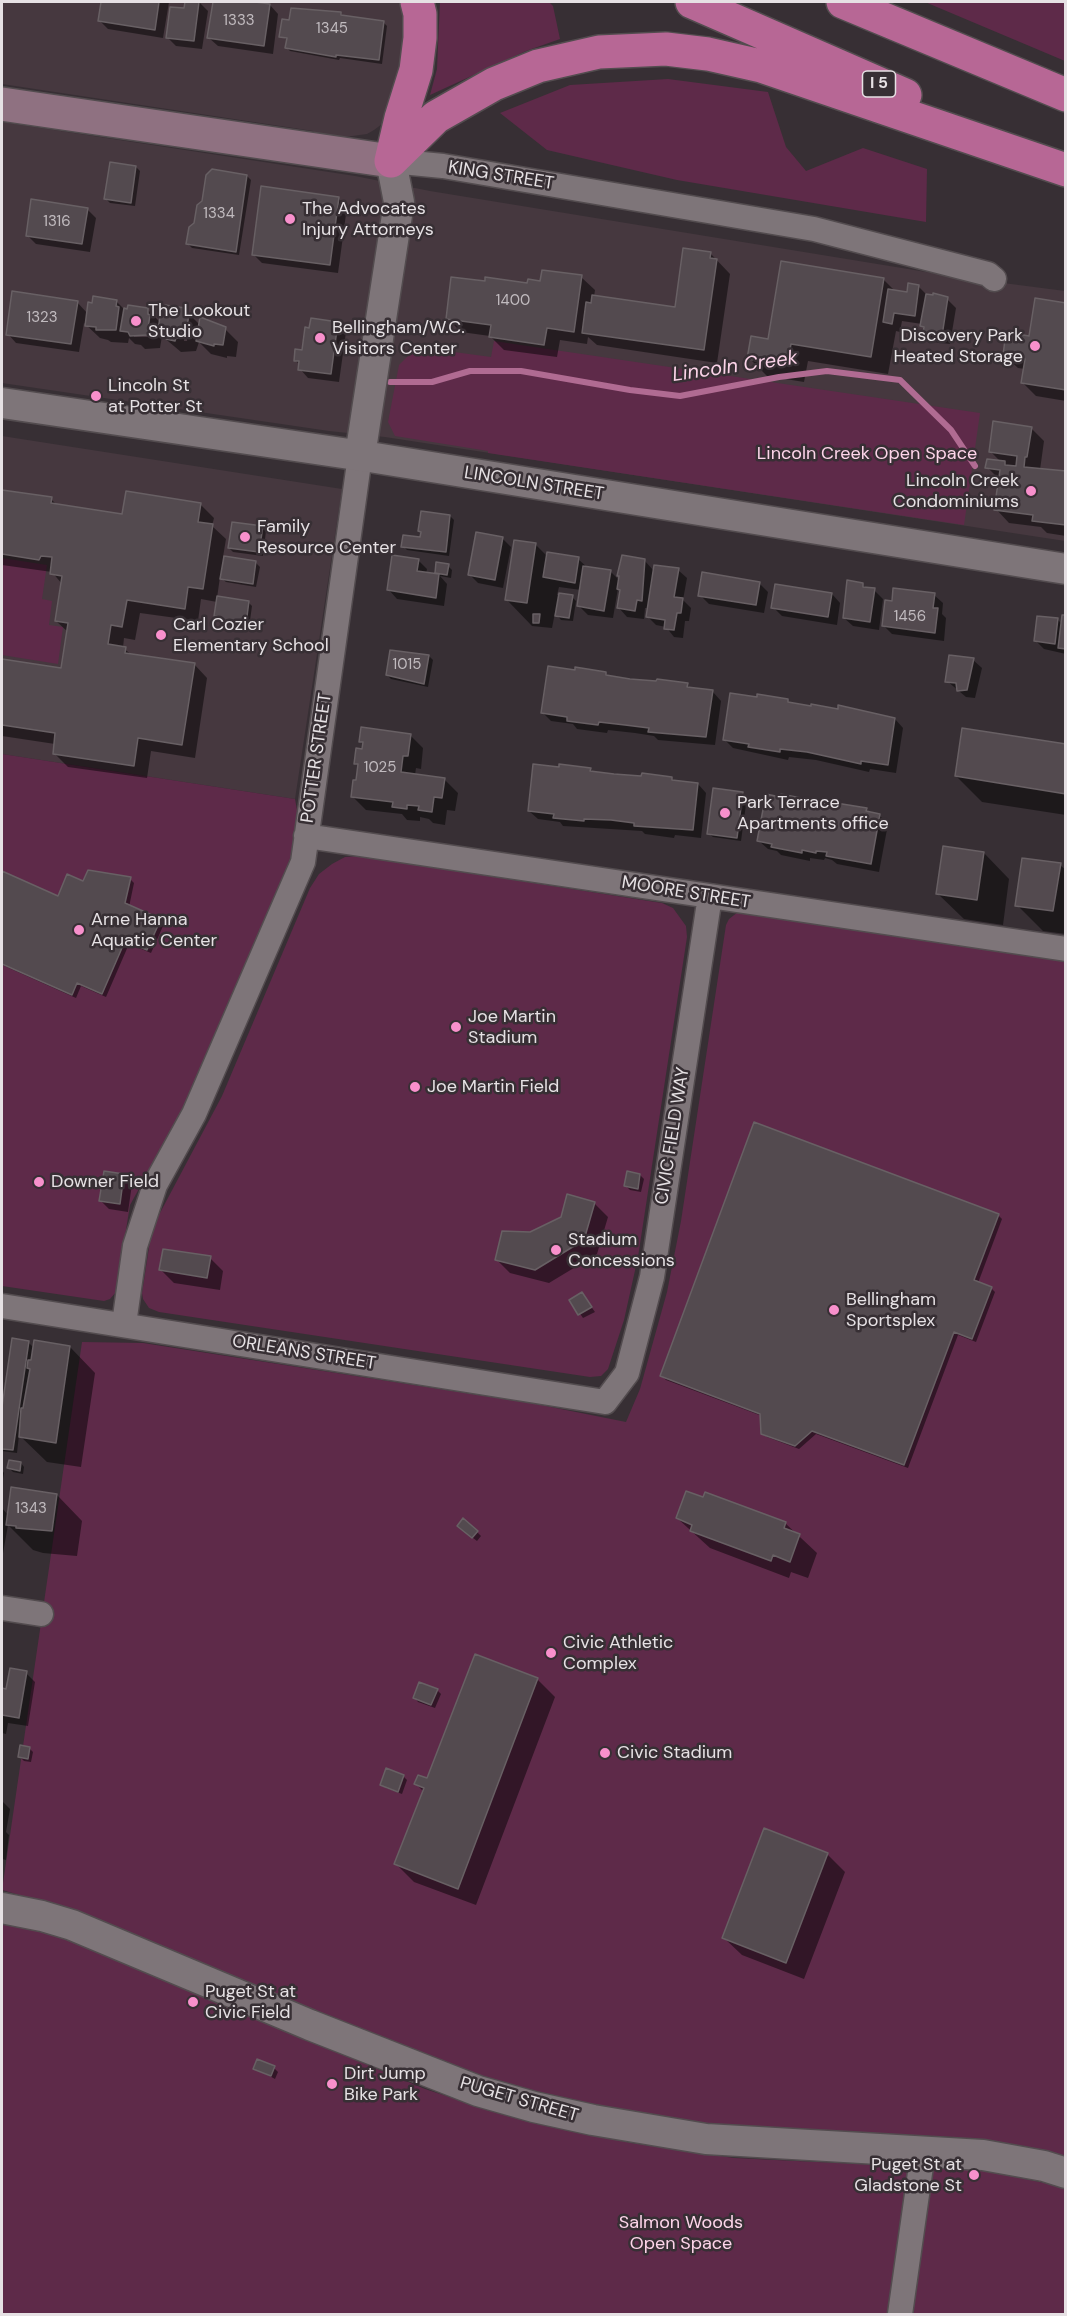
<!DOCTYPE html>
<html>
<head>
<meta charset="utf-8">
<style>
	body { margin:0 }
	#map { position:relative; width:1067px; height:2316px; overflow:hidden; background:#372f34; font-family:"DM Sans",sans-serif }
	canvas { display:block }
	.frame { position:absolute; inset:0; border:3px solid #e6e1e4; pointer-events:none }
</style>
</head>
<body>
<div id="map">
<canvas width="1067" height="2316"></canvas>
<div class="frame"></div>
</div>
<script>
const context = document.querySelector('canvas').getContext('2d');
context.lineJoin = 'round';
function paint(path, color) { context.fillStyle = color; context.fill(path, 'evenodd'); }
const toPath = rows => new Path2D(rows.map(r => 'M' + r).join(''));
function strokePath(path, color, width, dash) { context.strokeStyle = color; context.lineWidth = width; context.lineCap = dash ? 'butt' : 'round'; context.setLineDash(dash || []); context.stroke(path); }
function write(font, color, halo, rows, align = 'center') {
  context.font = font + ' "DM Sans",sans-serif'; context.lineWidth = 5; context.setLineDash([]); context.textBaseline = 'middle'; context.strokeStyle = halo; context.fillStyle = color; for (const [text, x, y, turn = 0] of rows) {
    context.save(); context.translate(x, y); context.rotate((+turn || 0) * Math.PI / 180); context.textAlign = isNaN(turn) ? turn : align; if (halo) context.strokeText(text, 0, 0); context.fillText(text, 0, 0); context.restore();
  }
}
paint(toPath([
	[2,2,408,2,397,98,382,124,374,130,367,134,338,138,318,137,313,131,2,84],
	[2,122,355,176,430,191,957,277,1065,291,1065,541,385,437,329,431,2,383],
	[2,436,342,489,295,799,2,754]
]), '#46383f');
paint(toPath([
	[440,2,549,2,553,6,560,39,526,51,430,95,437,69],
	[925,2,1065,2,1065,61],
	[668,79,768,92,786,147,806,171,863,148,927,169,926,222,677,180,547,150,500,113,570,85],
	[494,341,980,413,964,525,488,453,488,451,395,436,388,422,399,365,417,347,491,357],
	[2,558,47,565,42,599,52,601,49,625,63,627,58,664,2,655],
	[2,754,295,799,297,810,296,854,189,1098,130,1205,116,1292,110,1299,104,1301,2,1286],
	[359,856,662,903,673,908,686,926,687,937,638,1257,624,1320,608,1369,601,1376,590,1377,159,1312,149,1308,143,1299,142,1293,152,1228,222,1096,310,888,319,874,332,864,345,857],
	[738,912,1065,961,1065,2156,1024,2146,953,2137,691,2124,551,2096,457,2069,115,1927,54,1905,2,1890,82,1342,143,1343,536,1404,626,1422,640,1389,667,1292,681,1221,726,925,729,919],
	[2,1923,31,1928,90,1948,425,2089,480,2107,551,2126,631,2143,734,2158,983,2170,1049,2184,1065,2189,1065,2314,2,2314]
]), '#5e2a49');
paint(toPath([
	[102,2,169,2,163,38,108,29,99,20],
	[186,2,199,2,208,11,202,49,176,46,167,37,185,10],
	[214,2,245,2,270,5,278,14,273,54,218,46,209,38],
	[318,10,341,13,344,17,383,22,387,26,382,64,340,58,339,60,290,51,286,47,288,40,281,36,291,22,318,13],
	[136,167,140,171,135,206,110,203,106,199],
	[247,176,251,180,239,255,192,248,188,244],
	[338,198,347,207,338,273,262,263,253,254],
	[87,209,96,218,90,252,36,244,27,235],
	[710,253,730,274,717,363,597,345,588,337,587,344,560,340,557,357,504,350,490,336,461,332,447,318,486,283,528,284,581,277,595,290,594,297,676,309],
	[883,279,896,292,908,294,918,286,928,296,947,299,956,308,950,344,933,342,925,333,922,324,902,321,900,332,896,331,888,374,808,361,804,382,767,376,749,358,770,340],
	[116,301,125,310,148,310,160,322,184,309,200,325,225,329,238,342,236,357,227,356,227,358,211,354,199,342,196,351,181,352,162,336,160,348,145,349,141,345,135,344,129,338,128,343,111,342,108,340,100,338,84,323,79,352,16,343,8,334,77,302,88,314],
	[186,319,189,319,187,341,184,341],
	[134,334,155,334,155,337,134,337],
	[1066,305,1066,401,1036,396,1023,383,1025,369,1018,368,1004,355,1030,337],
	[337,323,346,332,339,382,308,378,300,369,300,365,295,360],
	[1031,428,1044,441,1040,470,1066,473,1066,536,1047,533,1041,527,1009,523,996,509,1000,480,987,467,1001,462,990,451],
	[2,491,51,499,57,505,124,515,200,504,214,518,212,526,226,539,223,557,256,563,260,567,256,587,226,582,220,577,217,598,248,602,252,606,249,628,221,624,216,615,217,602,201,599,198,621,140,613,135,640,124,638,123,648,132,655,194,664,207,678,195,758,151,751,147,778,68,767,54,753,55,744,2,736,2,661,62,670,68,632,56,621,62,584,52,572,2,565],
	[450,516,454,520,449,556,407,550,403,546,422,539,422,533,420,531],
	[262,527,266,531,263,556,233,552,229,548],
	[502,538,511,547,503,588,478,583,470,575],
	[535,544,548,557,578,559,588,568,610,571,618,579,623,557,644,560,654,571,678,570,687,578,683,600,691,608,689,621,685,621,683,638,674,637,666,627,656,625,648,617,649,608,645,608,644,619,627,617,619,608,621,591,618,588,613,618,588,615,579,606,581,590,559,587,557,595,572,597,576,601,573,621,561,620,555,613,552,628,532,626,507,600],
	[418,560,427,569,426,574,439,576,437,573,448,566,452,570,451,578,440,576,447,584,444,606,397,599,389,590],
	[759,583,768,592,764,613,709,604,700,595],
	[862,584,867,589,874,590,883,599,879,630,853,626,844,618],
	[832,594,840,603,837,625,782,616,773,607],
	[934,595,943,603,942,614,946,618,944,641,892,634,883,625,893,602],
	[1066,617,1066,654,1044,649,1035,640,1058,620,1062,624],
	[429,656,433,660,428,687,391,679,387,675],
	[973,660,982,668,975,698,966,697,947,681],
	[605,673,610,677,687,685,691,689,713,692,721,701,715,745,658,740,654,736,635,733,608,730,607,733,577,729,573,724,551,721,543,713],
	[758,699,788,701,791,705,895,719,903,728,896,773,870,769,869,772,816,760,789,757,788,760,733,748,724,739],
	[410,735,423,748,421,769,416,768,415,775,444,779,458,793,455,811,447,810,445,825,433,823,429,819,420,817,420,821,407,820,402,814,366,810,352,796,360,767,355,763,363,751,364,744,360,741],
	[1066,745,1066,815,982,802,956,776],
	[590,769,594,773,672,778,675,782,698,784,706,793,701,838,675,835,674,838,645,834,642,831,563,826,560,822,538,819,529,811],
	[743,793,747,797,741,841,713,837,709,834],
	[810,801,814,805,866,810,870,813,879,815,888,824,879,872,837,864,832,860,825,858,824,860,810,858,810,861,781,855,777,851,768,849,759,841],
	[984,853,1009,879,1003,925,964,919,938,894],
	[1060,865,1066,870,1066,934,1043,931,1017,905],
	[2,873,58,898,84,883,130,879,134,883,129,907,160,920,164,924,151,953,129,944,106,997,81,986,76,998,2,965],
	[124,1175,132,1184,128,1212,109,1209,100,1200],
	[640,1175,644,1179,641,1192,630,1190,626,1186],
	[594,1203,608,1217,597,1254,549,1283,510,1273,496,1259,530,1234],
	[998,1215,1002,1219,978,1283,991,1288,995,1292,976,1342,958,1335,908,1468,816,1434,799,1449,767,1437,763,1433,762,1416,666,1380,662,1376],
	[210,1258,223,1271,220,1290,174,1283,161,1270],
	[582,1294,595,1312,583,1318,571,1300],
	[13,1340,28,1342,34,1348,70,1347,95,1373,81,1467,47,1462,19,1435,17,1453,2,1451,2,1417],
	[21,1463,24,1467,23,1474,13,1472,9,1468],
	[2,1470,4,1473,2,1484],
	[57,1495,82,1521,77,1556,43,1553,33,1550,8,1525,2,1559,2,1508,8,1515],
	[677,1518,785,1523,817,1553,808,1578,791,1572,789,1578,710,1548],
	[463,1530,477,1532,481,1536,477,1541],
	[26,1673,35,1682,28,1726,8,1723,6,1734,2,1733,2,1690,8,1691],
	[537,1679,555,1697,476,1905,414,1882,396,1864,424,1792,416,1784,428,1780],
	[437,1690,441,1694,435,1708,418,1702,415,1698],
	[29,1748,33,1752,31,1762,24,1761,20,1757],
	[403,1776,407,1780,402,1794,386,1788,382,1784],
	[2,1801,10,1809,6,1832,9,1835,6,1860,2,1859],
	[827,1854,845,1872,804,1979,742,1955,724,1938],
	[255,2068,274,2068,278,2072,275,2079]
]), '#0007');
strokePath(toPath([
	[390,382,432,382,470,371,521,371,630,390,680,396,779,377,827,371,900,380,951,430,975,466]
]), '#b06b92', 6);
const building = toPath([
	[101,2,159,2,155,30,98,21,101,2],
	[185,2,199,2,194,41,166,38,170,7,184,8,185,2],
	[213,2,255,2,270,4,264,46,207,38,213,2],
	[291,8,341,12,341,15,384,21,379,60,336,55,336,57,285,48,287,38,279,37,282,19,289,20,291,8],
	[110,162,136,166,131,203,104,199,110,162],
	[212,169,247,175,236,252,186,244,189,227,194,223,197,205,202,201,206,175,212,169],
	[261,186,339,197,330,265,252,255,261,186],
	[31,199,88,208,82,244,26,236,31,199],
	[683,248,711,252,710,258,717,259,704,350,582,333,586,302,591,303,592,295,675,307,683,248],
	[781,261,884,278,871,357,791,344,787,365,747,359,751,336,768,339,781,261],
	[542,270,582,275,574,332,547,328,544,345,489,337,491,325,446,319,451,277,485,281,485,277,527,283,528,279,540,281,542,270],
	[908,283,919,285,915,316,894,313,892,324,883,322,888,289,907,292,908,283],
	[12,291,78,301,71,344,6,335,12,291],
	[933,293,948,297,942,336,923,333,924,327,920,326,926,294,933,295,933,293],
	[93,296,117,300,116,306,119,307,116,330,96,330,96,327,85,326,88,302,92,303,93,296],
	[1035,298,1066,303,1066,390,1021,383,1025,359,1003,355,1006,332,1029,336,1035,298],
	[128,305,148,308,148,314,150,315,147,335,130,336,128,332,120,331,124,308,127,309,128,305],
	[165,305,185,308,184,312,189,313,186,334,184,333,183,338,176,338,175,341,166,339,166,336,159,335,160,331,158,330,161,310,165,310,165,305],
	[200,317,226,327,223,345,214,344,214,346,196,341,200,317],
	[311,318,338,322,331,374,298,370,299,361,294,361,295,349,302,350,305,327,309,328,311,318],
	[993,421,1032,427,1027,457,1025,457,1024,467,1066,471,1066,525,1032,521,1033,515,994,510,1000,470,985,468,987,459,1005,461,1005,465,1016,466,1017,456,989,452,993,421],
	[2,490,52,497,51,503,122,514,126,491,201,503,198,522,213,524,203,589,188,587,185,609,127,600,122,627,111,625,108,644,126,647,125,653,195,663,182,745,138,738,134,766,53,754,55,733,2,725,2,659,61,668,68,623,55,621,62,576,50,574,52,557,41,556,39,560,2,554,2,490],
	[421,511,450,515,446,552,401,547,403,535,420,537,421,532,418,531,421,511],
	[232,522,263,526,259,552,228,548,232,522],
	[476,532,503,537,495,580,468,575,476,532],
	[514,540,536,543,527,603,505,600,514,540],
	[547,552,579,557,575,583,543,577,547,552],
	[392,555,419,559,417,571,439,574,436,598,387,590,392,555],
	[622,555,645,559,642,601,637,600,635,611,617,608,620,590,617,589,619,576,617,576,622,555],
	[224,556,256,561,253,584,220,579,224,556],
	[436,562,449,564,447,575,435,573,436,562],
	[654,565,679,568,674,597,683,598,681,613,677,613,674,630,664,629,665,620,646,617,654,565],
	[583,566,611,570,604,611,577,606,583,566],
	[702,572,760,582,756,605,698,596,702,572],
	[847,580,863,583,863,587,875,588,870,622,843,618,847,580],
	[775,584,832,593,828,617,771,608,775,584],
	[893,588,935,593,933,608,938,608,935,633,882,626,885,600,892,601,893,588],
	[559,593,573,595,569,618,555,616,559,593],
	[217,596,249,601,246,624,216,620,217,616,214,616,217,596],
	[533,614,540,614,539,623,533,623,533,614],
	[1062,615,1066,615,1066,649,1058,648,1062,615],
	[1037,616,1058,618,1055,644,1034,641,1037,616],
	[390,650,429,655,424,684,386,675,390,650],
	[949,655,974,658,967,690,957,691,956,683,945,682,949,655],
	[548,666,575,670,575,667,606,672,606,675,630,679,656,681,657,679,688,683,687,687,713,690,706,737,648,732,649,728,625,725,599,722,598,725,567,721,567,717,541,713,548,666],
	[730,693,757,697,757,694,788,699,788,702,811,706,811,704,838,709,838,705,895,718,888,765,861,761,861,764,807,752,780,749,780,752,748,747,749,744,723,740,730,693],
	[361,727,411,734,408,756,403,756,401,772,445,778,442,798,434,797,432,812,418,810,419,806,407,805,407,809,392,807,393,802,351,797,353,780,356,780,358,764,354,764,356,748,362,749,363,742,359,742,361,727],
	[962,728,1066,744,1066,794,955,776,962,728],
	[533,764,559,767,559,764,591,768,590,771,614,774,641,776,642,773,672,777,672,780,698,783,693,830,634,826,634,823,611,820,584,819,584,821,553,818,554,814,528,811,533,764],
	[713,788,743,792,737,838,707,834,713,788],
	[766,794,780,797,781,794,811,800,811,803,821,805,822,803,836,806,836,803,867,808,866,811,880,814,871,864,826,856,827,852,816,851,816,853,802,850,802,853,771,847,772,844,757,841,766,794],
	[943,846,984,852,977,900,936,894,943,846],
	[1022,858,1061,863,1053,911,1015,906,1022,858],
	[88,870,131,877,125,903,161,919,147,950,125,941,102,994,77,983,72,995,2,964,2,871,58,896,67,874,83,881,88,870],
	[754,1122,999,1214,974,1280,992,1287,972,1339,954,1332,904,1465,812,1431,795,1446,761,1434,760,1414,660,1376,754,1122],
	[104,1171,124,1174,120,1204,99,1201,104,1171],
	[627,1171,640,1174,638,1189,624,1186,627,1171],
	[567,1194,595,1202,584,1240,535,1270,495,1260,502,1231,530,1232,561,1217,567,1194],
	[163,1249,211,1256,207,1278,159,1270,163,1249],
	[582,1292,592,1307,578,1315,569,1300,582,1292],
	[12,1338,29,1341,13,1450,2,1449,2,1407,12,1338],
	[34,1340,70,1346,56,1443,19,1437,21,1408,23,1408,30,1369,27,1368,28,1360,31,1360,34,1340],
	[9,1460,21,1462,20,1471,7,1468,9,1460],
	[11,1487,57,1494,52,1531,16,1528,16,1526,6,1525,11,1487],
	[686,1491,703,1497,705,1492,786,1522,784,1528,800,1534,790,1562,773,1555,771,1561,690,1531,692,1525,676,1518,686,1491],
	[463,1518,478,1531,472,1538,457,1526,463,1518],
	[475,1654,538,1678,458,1889,394,1864,424,1788,414,1784,418,1775,427,1778,475,1654],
	[10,1668,27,1671,19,1718,2,1715,2,1688,6,1689,10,1668],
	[419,1682,438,1689,431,1705,413,1698,419,1682],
	[20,1745,30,1747,28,1759,18,1757,20,1745],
	[386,1768,404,1775,398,1792,380,1785,386,1768],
	[764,1828,828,1853,786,1963,722,1938,764,1828],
	[257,2059,275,2066,271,2076,253,2069,257,2059]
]);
paint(building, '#534a4f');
strokePath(building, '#686064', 1.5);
const minor = toPath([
	[391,161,443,166,814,229,988,274,994,279],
	[306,836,1066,949],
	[2,1306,605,1402,627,1373,652,1277,710,896],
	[124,1324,135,1246,155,1185,194,1114,303,862,360,456],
	[2,1608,41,1614],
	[900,2314,923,2152]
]);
const tertiary = toPath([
	[2,403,363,456,1066,569],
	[360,456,399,202,391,161],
	[2,1908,42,1916,72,1925,310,2025,478,2091,534,2107,593,2120,706,2139,983,2155,1044,2166,1066,2173]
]);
const secondary = toPath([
	[2,104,391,161]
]);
const motorway = toPath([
	[692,2,905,95],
	[843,2,1066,95],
	[391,161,436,117,494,84,538,66,599,52,666,49,708,54,761,66,1066,170],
	[391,161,401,118,416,70,420,38,420,14,417,2]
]);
strokePath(minor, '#534c4f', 27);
strokePath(tertiary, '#534c4f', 33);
strokePath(secondary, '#534c4f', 36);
strokePath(motorway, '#534c4f', 36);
strokePath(minor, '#7e7579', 24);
strokePath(tertiary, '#7e7579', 30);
strokePath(secondary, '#8f7181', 33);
strokePath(motorway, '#b76795', 33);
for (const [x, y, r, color] of [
	[290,219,6,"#f890cc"],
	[136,321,6,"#f890cc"],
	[320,338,6,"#f890cc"],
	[1035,346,6,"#f890cc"],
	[96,396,6,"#f890cc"],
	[1031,491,6,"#f890cc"],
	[245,537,6,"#f890cc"],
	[161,635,6,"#f890cc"],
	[725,813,6,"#f890cc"],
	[79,930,6,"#f890cc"],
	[456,1027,6,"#f890cc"],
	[415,1087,6,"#f890cc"],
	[39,1182,6,"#f890cc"],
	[556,1250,6,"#f890cc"],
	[834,1310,6,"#f890cc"],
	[551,1653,6,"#f890cc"],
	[605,1753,6,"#f890cc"],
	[193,2002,6,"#f890cc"],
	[332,2084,6,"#f890cc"],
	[974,2175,6,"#f890cc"]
]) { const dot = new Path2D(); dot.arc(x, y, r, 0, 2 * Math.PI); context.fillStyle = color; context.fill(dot); strokePath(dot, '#372f34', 2); }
write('15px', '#c1bbbf', null, [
	["1333",239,21],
	["1345",332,29],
	["1334",219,214],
	["1316",57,222],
	["1400",513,301],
	["1323",42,318],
	["1456",910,617],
	["1015",407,665],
	["1025",380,768],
	["1343",31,1509]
]);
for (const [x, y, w] of [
	[879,84,33]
]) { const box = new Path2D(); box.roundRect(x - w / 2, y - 13, w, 26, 4.5); context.fillStyle = '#372f34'; context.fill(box); strokePath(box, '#e6e1e4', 1.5); }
write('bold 16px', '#e6e1e4', null, [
	["I 5",879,84]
]);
write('18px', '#e6e1e4', '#372f34', [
	["KING STREET",501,176,9],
	["LINCOLN STREET",534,484,9],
	["POTTER STREET",317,758,-82],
	["MOORE STREET",686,893,9],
	["CIVIC FIELD WAY",673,1136,-81],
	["ORLEANS STREET",304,1353,9],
	["PUGET STREET",519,2100,16]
]);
write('18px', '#e6e1e4', '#372f34', [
	["The Advocates",302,209],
	["Injury Attorneys",302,230],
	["The Lookout",148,311],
	["Studio",148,332],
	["Bellingham/W.C.",332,328],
	["Visitors Center",332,349],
	["Discovery Park",1023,336,"right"],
	["Heated Storage",1023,357,"right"],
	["Lincoln St",108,386],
	["at Potter St",108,407],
	["Lincoln Creek",1019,481,"right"],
	["Condominiums",1019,502,"right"],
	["Family",257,527],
	["Resource Center",257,548],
	["Carl Cozier",173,625],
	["Elementary School",173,646],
	["Park Terrace",737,803],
	["Apartments office",737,824],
	["Arne Hanna",91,920],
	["Aquatic Center",91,941],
	["Joe Martin",468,1017],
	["Stadium",468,1038],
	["Joe Martin Field",427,1087],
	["Downer Field",51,1182],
	["Stadium",568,1240],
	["Concessions",568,1261],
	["Bellingham",846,1300],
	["Sportsplex",846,1321],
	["Civic Athletic",563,1643],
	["Complex",563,1664],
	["Civic Stadium",617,1753],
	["Puget St at",205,1992],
	["Civic Field",205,2013],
	["Dirt Jump",344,2074],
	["Bike Park",344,2095],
	["Puget St at",962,2165,"right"],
	["Gladstone St",962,2186,"right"]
], 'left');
write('18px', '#fed5ea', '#372f34', [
	["Lincoln Creek Open Space",867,454],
	["Salmon Woods",681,2223],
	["Open Space",681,2244]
]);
write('italic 20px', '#fbd3e8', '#372f34', [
	["Lincoln Creek",735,367,-8]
]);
</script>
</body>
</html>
